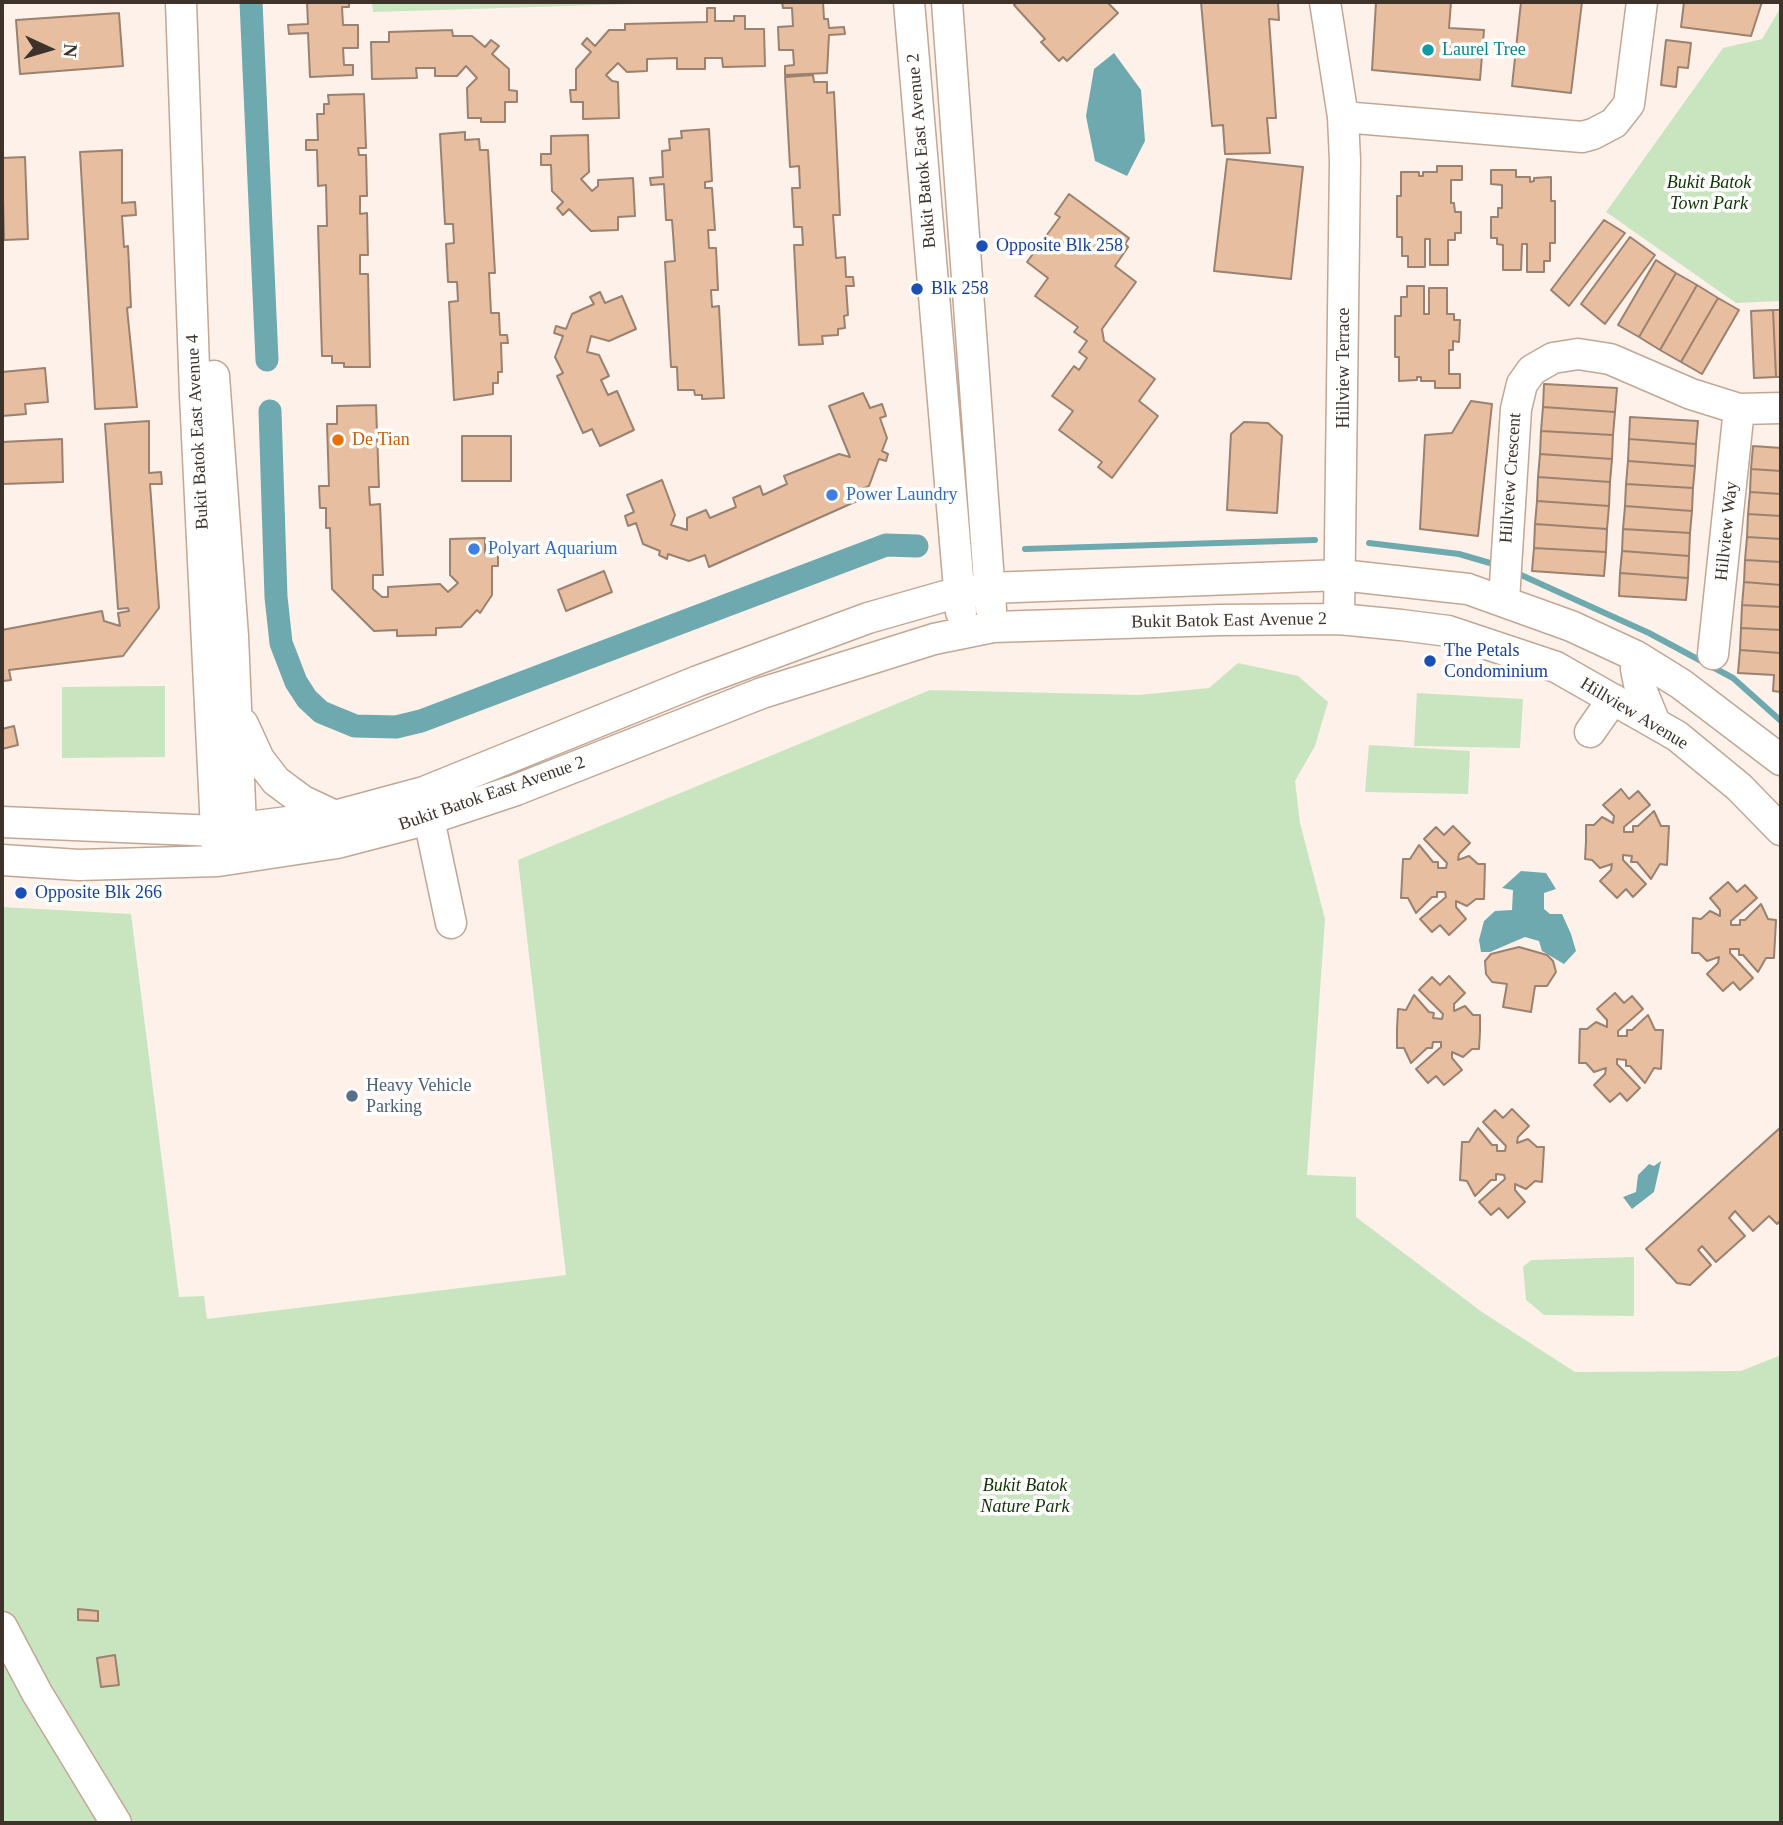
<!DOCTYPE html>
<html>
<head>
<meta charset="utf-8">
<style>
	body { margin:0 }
	#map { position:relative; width:1783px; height:1825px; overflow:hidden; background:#fdf1e9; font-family:Georgia,serif }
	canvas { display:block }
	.frame { position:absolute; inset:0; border:4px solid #3e332b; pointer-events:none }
	.north { position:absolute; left:14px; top:14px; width:70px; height:70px; -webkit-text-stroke:5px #fff; paint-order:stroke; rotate:94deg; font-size:19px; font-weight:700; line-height:28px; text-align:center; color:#3e332b }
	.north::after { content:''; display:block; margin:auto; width:24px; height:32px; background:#3e332b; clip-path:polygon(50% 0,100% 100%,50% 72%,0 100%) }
</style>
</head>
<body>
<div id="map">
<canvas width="1783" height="1825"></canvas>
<div class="frame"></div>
<div class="north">N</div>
</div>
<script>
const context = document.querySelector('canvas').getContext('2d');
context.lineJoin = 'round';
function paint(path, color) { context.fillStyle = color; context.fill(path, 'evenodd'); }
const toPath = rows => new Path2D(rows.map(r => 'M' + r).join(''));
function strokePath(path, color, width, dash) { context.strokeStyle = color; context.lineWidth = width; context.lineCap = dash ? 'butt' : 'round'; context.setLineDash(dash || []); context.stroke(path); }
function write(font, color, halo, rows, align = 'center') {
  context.font = font + ' Georgia,serif'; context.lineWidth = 7; context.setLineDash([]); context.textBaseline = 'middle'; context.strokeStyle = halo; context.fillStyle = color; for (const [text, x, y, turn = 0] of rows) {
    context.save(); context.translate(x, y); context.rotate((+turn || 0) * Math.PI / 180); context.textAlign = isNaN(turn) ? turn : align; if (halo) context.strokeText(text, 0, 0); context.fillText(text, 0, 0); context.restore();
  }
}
paint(toPath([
	[372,2,697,2,373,12],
	[1781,7,1781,301,1736,303,1606,212,1723,48,1762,39],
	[1238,663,1298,676,1328,702,1315,746,1295,781,1300,823,1325,919,1307,1175,1356,1177,1356,1217,1482,1312,1575,1372,1741,1371,1781,1355,1781,1823,2,1823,2,907,131,914,179,1297,204,1296,207,1319,566,1275,518,860,930,690,1139,695,1209,688],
	[165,686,165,757,62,758,62,687],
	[1417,693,1523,699,1520,748,1414,746],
	[1369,745,1470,751,1468,794,1365,792],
	[1634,1257,1634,1316,1544,1315,1526,1300,1523,1267,1531,1260]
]), '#c9e5bf');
paint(toPath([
	[1114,53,1141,90,1145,141,1127,176,1095,161,1086,116,1094,69],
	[1521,871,1546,873,1556,889,1544,893,1544,909,1550,914,1562,914,1571,934,1576,951,1564,964,1542,951,1539,941,1525,937,1490,952,1481,952,1479,940,1484,921,1495,911,1512,910,1513,890,1502,888],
	[1661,1161,1654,1192,1632,1209,1623,1197,1636,1192,1638,1175,1649,1164,1654,1166]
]), '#6da9ae');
strokePath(toPath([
	[1369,543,1459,554,1490,563],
	[1025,549,1315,540],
	[1521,575,1649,633,1733,678,1781,721]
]), '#6da9ae', 6);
strokePath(toPath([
	[251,2,267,360],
	[270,411,276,597,281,643,296,682,307,699,321,712,355,726,396,727,421,721,886,545,917,546]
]), '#6da9ae', 23);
const building = toPath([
	[307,2,349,2,349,7,342,7,343,25,358,25,358,48,343,48,344,65,353,65,353,75,310,77,308,33,289,34,288,25,308,24,307,2],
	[782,2,823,2,824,19,828,19,829,28,844,27,845,34,829,35,827,73,785,75,785,66,794,65,793,50,779,50,778,27,793,26,792,8,783,8,782,2],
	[1018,2,1107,2,1118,13,1067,61,1063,57,1059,61,1041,42,1045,39,1014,5,1018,2],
	[1201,2,1278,2,1279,20,1269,19,1276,118,1267,118,1270,153,1225,154,1223,125,1212,126,1201,2],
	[1376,2,1451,2,1449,28,1484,30,1480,80,1372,70,1376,2],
	[1521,2,1582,2,1571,93,1512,86,1521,2],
	[1684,2,1762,2,1751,36,1681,27,1684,2],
	[707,8,715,8,715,21,734,21,734,16,745,16,745,29,764,29,765,66,723,67,722,58,705,58,705,69,677,69,677,58,647,59,647,71,627,72,618,63,606,75,612,81,618,82,619,118,583,119,583,102,571,102,570,90,576,90,576,69,591,52,582,44,587,38,595,46,609,30,625,30,625,24,707,22,707,8],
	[119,13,123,66,20,74,16,20,119,13],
	[452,30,453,36,472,36,485,47,491,40,499,46,492,54,509,69,509,90,517,91,517,102,505,102,505,122,481,122,481,118,468,118,467,88,477,78,466,66,457,76,435,76,435,68,416,68,417,78,372,79,371,42,389,42,389,32,452,30],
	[1666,40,1691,43,1688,68,1678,67,1676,87,1661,85,1666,40],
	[813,75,814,82,827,82,827,93,834,92,840,215,833,215,836,258,845,257,846,277,853,277,854,286,846,286,848,315,844,316,845,328,838,329,838,335,822,336,823,344,799,345,794,245,803,245,802,227,794,227,792,188,800,188,799,166,790,167,785,77,813,75],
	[364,94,366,148,358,148,359,155,366,155,367,196,360,196,360,214,367,213,368,255,360,255,360,274,368,274,370,367,344,367,344,363,332,363,332,356,322,356,318,226,327,226,326,185,318,186,317,150,306,150,306,140,318,140,317,114,324,114,324,104,329,104,328,95,364,94],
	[709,129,712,181,705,182,705,188,712,188,715,230,708,230,709,248,716,248,718,290,711,290,712,307,719,306,724,398,702,399,702,395,695,395,694,390,678,390,677,367,671,367,665,262,675,261,672,220,666,220,664,184,651,185,650,178,663,177,662,151,670,150,669,139,682,138,681,131,709,129],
	[465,132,465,140,479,139,480,150,488,150,495,273,489,273,491,313,499,313,500,335,507,335,508,343,501,343,502,372,498,372,498,383,493,383,493,394,454,400,449,302,458,301,457,282,448,282,446,244,454,243,453,224,445,224,440,134,465,132],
	[588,135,589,172,581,179,592,191,598,186,598,180,633,178,635,216,618,217,618,230,591,231,569,209,563,215,557,208,563,202,552,191,551,165,541,165,541,154,551,154,551,136,588,135],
	[122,150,122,203,135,202,136,215,122,216,124,247,128,246,131,307,127,308,137,407,95,409,80,152,122,150],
	[25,157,28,239,4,240,2,158,25,157],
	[1227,159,1303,167,1291,279,1214,271,1227,159],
	[1437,166,1462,166,1462,180,1451,180,1451,203,1454,203,1455,212,1461,212,1461,233,1455,233,1455,240,1448,240,1448,265,1430,265,1430,239,1425,239,1425,267,1408,267,1408,256,1402,256,1402,237,1397,237,1397,196,1401,196,1401,172,1419,172,1419,176,1423,176,1423,172,1437,172,1437,166],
	[1491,170,1516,170,1516,177,1530,177,1530,182,1534,181,1534,178,1551,177,1551,201,1555,201,1555,243,1550,243,1550,261,1544,261,1544,272,1527,272,1527,244,1522,244,1521,270,1503,270,1503,245,1497,244,1497,238,1491,238,1491,217,1498,217,1498,208,1502,208,1502,185,1491,184,1491,170],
	[1069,194,1129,238,1125,244,1128,247,1115,266,1136,282,1102,329,1104,341,1155,379,1139,401,1158,416,1112,478,1098,467,1102,462,1059,430,1073,411,1052,396,1074,366,1079,370,1087,358,1079,352,1087,341,1074,332,1078,327,1035,296,1048,278,1027,262,1060,217,1055,214,1069,194],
	[1604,220,1625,233,1569,306,1551,290,1604,220],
	[1630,237,1655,255,1605,324,1581,304,1630,237],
	[1656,260,1676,273,1639,337,1618,325,1656,260],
	[1676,273,1697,285,1660,350,1639,337,1676,273],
	[1697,285,1718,298,1681,362,1660,350,1697,285],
	[1407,286,1424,286,1424,314,1429,314,1429,288,1447,288,1447,314,1454,314,1454,320,1460,320,1459,342,1453,341,1453,350,1449,350,1449,374,1460,374,1460,388,1435,388,1435,381,1421,381,1421,377,1417,377,1417,380,1399,381,1399,357,1395,357,1395,316,1401,316,1401,297,1407,297,1407,286],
	[600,292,605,303,622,296,636,329,609,341,591,336,587,352,599,355,609,376,601,380,608,395,617,391,634,430,600,446,592,429,583,433,557,376,563,373,555,357,563,336,554,333,556,326,566,329,572,314,594,304,590,297,600,292],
	[1718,298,1739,310,1702,374,1681,362,1718,298],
	[1773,310,1776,377,1754,378,1751,311,1773,310],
	[1773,310,1781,310,1781,377,1776,377,1773,310],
	[45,368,48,402,25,404,26,414,2,416,2,372,45,368],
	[1544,384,1617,388,1615,412,1543,407,1544,384],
	[863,393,870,408,882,404,886,416,880,418,887,438,882,451,888,454,886,461,879,459,869,486,854,493,857,501,709,567,705,555,689,561,668,554,667,559,659,555,660,551,643,544,636,523,628,526,625,516,634,512,627,495,662,480,675,515,671,525,687,530,687,518,706,510,710,518,736,507,733,498,760,486,763,495,787,484,784,476,839,454,850,457,829,406,863,393],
	[1471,401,1492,404,1478,536,1420,529,1425,435,1452,433,1471,401],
	[376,405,379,487,369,487,370,505,380,504,383,575,373,575,373,589,382,597,388,597,388,587,440,584,448,592,458,583,450,575,450,539,485,538,485,553,498,553,498,566,492,566,492,595,480,613,477,610,461,627,436,628,436,635,397,636,397,630,374,631,332,589,330,528,326,528,326,508,320,508,319,486,329,486,327,424,337,424,337,406,376,405],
	[1543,407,1615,412,1613,435,1541,431,1543,407],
	[1630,417,1698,421,1696,444,1629,439,1630,417],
	[149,421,149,473,161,472,162,484,150,484,159,608,123,656,9,670,11,680,3,681,2,630,102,611,104,621,120,626,118,613,129,611,128,608,118,609,105,424,149,421],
	[1244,422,1268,423,1282,436,1277,513,1227,510,1231,434,1244,422],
	[1541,431,1613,435,1612,459,1540,454,1541,431],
	[462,436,511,436,511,481,462,481,462,436],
	[62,439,63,482,2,484,2,442,62,439],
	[1629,439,1696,444,1695,466,1628,461,1629,439],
	[1753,446,1781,448,1781,471,1751,469,1753,446],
	[1540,454,1612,459,1610,482,1538,477,1540,454],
	[1628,461,1695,466,1693,488,1626,484,1628,461],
	[1751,469,1781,471,1781,494,1750,492,1751,469],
	[1538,477,1610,482,1609,506,1537,501,1538,477],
	[1626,484,1693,488,1692,511,1625,506,1626,484],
	[1750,492,1781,494,1781,516,1748,514,1750,492],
	[1537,501,1609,506,1607,529,1535,524,1537,501],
	[1625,506,1692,511,1690,533,1623,529,1625,506],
	[1748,514,1781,516,1781,539,1747,537,1748,514],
	[1535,524,1607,529,1606,552,1534,548,1535,524],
	[1623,529,1690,533,1689,556,1622,551,1623,529],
	[1747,537,1781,539,1781,562,1745,560,1747,537],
	[1534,548,1606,552,1604,576,1532,571,1534,548],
	[1622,551,1689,556,1688,578,1620,573,1622,551],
	[1745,560,1781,562,1781,585,1744,582,1745,560],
	[604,571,612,592,566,611,558,590,604,571],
	[1620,573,1688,578,1686,600,1619,596,1620,573],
	[1744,582,1781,585,1781,607,1742,605,1744,582],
	[1742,605,1781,607,1781,630,1741,628,1742,605],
	[1741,628,1781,630,1781,653,1740,650,1741,628],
	[1740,650,1781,653,1781,692,1773,691,1774,675,1738,673,1740,650],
	[14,726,18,745,2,749,2,729,14,726],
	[1621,789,1629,799,1638,791,1650,805,1624,827,1624,832,1633,832,1633,826,1638,826,1654,811,1661,826,1669,826,1668,845,1667,865,1660,864,1651,879,1637,862,1631,862,1632,856,1623,855,1623,860,1646,884,1633,897,1626,889,1617,898,1600,881,1611,870,1612,864,1600,868,1592,860,1585,859,1586,842,1586,825,1594,825,1602,817,1613,823,1614,816,1603,805,1621,789],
	[1453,826,1470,843,1459,854,1458,860,1469,856,1478,864,1485,864,1484,899,1476,899,1467,906,1456,901,1456,907,1466,919,1449,935,1440,925,1432,932,1420,919,1446,897,1445,892,1437,892,1437,897,1432,897,1416,913,1408,898,1401,898,1403,859,1410,859,1419,845,1433,862,1438,862,1438,868,1446,868,1447,863,1424,839,1436,827,1444,835,1453,826],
	[1728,882,1737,892,1745,885,1757,898,1731,921,1731,925,1740,925,1740,920,1745,920,1761,904,1768,919,1776,920,1774,958,1766,958,1758,972,1743,955,1739,955,1739,949,1730,949,1730,953,1753,978,1740,990,1733,982,1723,991,1707,974,1718,963,1719,957,1707,961,1699,953,1692,953,1693,918,1701,919,1710,911,1720,916,1720,910,1710,898,1728,882],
	[1519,947,1547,955,1553,961,1556,972,1547,986,1535,986,1531,1012,1503,1007,1507,984,1492,982,1486,974,1485,961,1491,954,1519,947],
	[1449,976,1465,993,1454,1004,1454,1011,1465,1006,1473,1015,1480,1015,1480,1032,1479,1049,1472,1049,1463,1057,1452,1052,1452,1058,1462,1070,1444,1085,1436,1076,1428,1083,1416,1069,1441,1047,1441,1042,1433,1042,1432,1048,1427,1048,1411,1063,1404,1048,1397,1048,1397,1029,1398,1009,1406,1010,1414,995,1429,1012,1434,1013,1433,1018,1442,1019,1443,1014,1419,990,1432,977,1440,985,1449,976],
	[1615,993,1624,1003,1632,996,1643,1009,1618,1031,1618,1036,1627,1036,1627,1030,1632,1030,1648,1015,1655,1030,1663,1030,1661,1069,1654,1068,1645,1083,1630,1066,1626,1066,1626,1060,1617,1059,1617,1064,1640,1088,1627,1101,1620,1093,1610,1102,1594,1085,1605,1074,1606,1068,1594,1072,1586,1063,1579,1063,1580,1029,1587,1029,1596,1022,1607,1027,1607,1020,1597,1009,1615,993],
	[1512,1109,1529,1126,1518,1137,1517,1143,1528,1139,1537,1147,1544,1147,1542,1182,1535,1181,1526,1189,1515,1184,1515,1190,1525,1202,1508,1218,1499,1208,1491,1215,1479,1202,1505,1179,1504,1175,1496,1174,1496,1180,1491,1180,1475,1196,1467,1181,1460,1180,1462,1142,1469,1142,1478,1128,1492,1145,1497,1145,1497,1151,1505,1151,1506,1146,1483,1122,1495,1110,1503,1118,1512,1109],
	[1781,1127,1781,1220,1777,1224,1769,1216,1753,1231,1735,1211,1729,1218,1745,1236,1716,1262,1702,1246,1698,1250,1711,1265,1690,1285,1677,1283,1646,1249,1781,1127],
	[78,1609,98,1611,98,1621,78,1620,78,1609],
	[115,1655,119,1685,101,1687,97,1658,115,1655]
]);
paint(building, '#e7bea0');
strokePath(building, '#9b816f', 2);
const minor = toPath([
	[181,2,195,395,217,851],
	[909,2,961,612],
	[947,2,991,609],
	[1325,2,1343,117,1345,161,1339,619],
	[1343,117,1582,137,1593,134,1614,123,1629,104,1642,2],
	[214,376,233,636,242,851],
	[1504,600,1516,409,1522,384,1532,370,1553,358,1578,354,1610,359,1691,394,1739,409,1781,408],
	[1713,654,1739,409],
	[1639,658,1636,669,1639,684,1655,723],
	[243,724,259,759,276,781,303,801,335,816],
	[1590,732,1613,699],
	[429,819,451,923],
	[2,822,217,831,335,816,424,792,698,681,868,618,945,596,989,588,1341,575,1468,589,1571,626,1636,656,1681,684,1781,760],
	[2,860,79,865,218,861,337,843,429,819,516,790,762,693,934,639,993,627,1220,620,1339,619,1401,625,1448,631,1556,667,1677,736,1739,787,1781,830],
	[2,1627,37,1693,116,1823]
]);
strokePath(minor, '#c2a794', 33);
strokePath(minor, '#fff', 30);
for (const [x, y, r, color] of [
	[1428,50,7,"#0f9aa8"],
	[982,246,7,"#1a4fb4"],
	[917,289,7,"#1a4fb4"],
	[338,440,7,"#e8710a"],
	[832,495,7,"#3f7fe0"],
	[474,549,7,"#3f7fe0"],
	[1430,661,7,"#1a4fb4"],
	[21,893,7,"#1a4fb4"],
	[352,1096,7,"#5c6f8a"]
]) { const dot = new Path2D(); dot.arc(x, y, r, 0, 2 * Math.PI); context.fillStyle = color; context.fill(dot); strokePath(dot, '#fff', 2.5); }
write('18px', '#0d838f', '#fff', [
	["Laurel Tree",1442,50]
], 'left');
write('18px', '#3e332b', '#fff', [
	["Bukit Batok East Avenue 2",922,151,-95],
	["Hillview Terrace",1344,368,-90],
	["Bukit Batok East Avenue 4",198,432,-93],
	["Hillview Crescent",1511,478,-86],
	["Hillview Way",1727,531,-84],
	["Bukit Batok East Avenue 2",1229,621,-1],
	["Hillview Avenue",1634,714,31],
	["Bukit Batok East Avenue 2",492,794,-19]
]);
write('italic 18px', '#0f3400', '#fff', [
	["Bukit Batok",1709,183],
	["Town Park",1709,204],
	["Bukit Batok",1025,1486],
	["Nature Park",1025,1507]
]);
write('18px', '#164399', '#fff', [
	["Opposite Blk 258",996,246],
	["Blk 258",931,289],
	["The Petals",1444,651],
	["Condominium",1444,672],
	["Opposite Blk 266",35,893]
], 'left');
write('18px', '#c56008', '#fff', [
	["De Tian",352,440]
], 'left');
write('18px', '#366cbe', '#fff', [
	["Power Laundry",846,495],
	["Polyart Aquarium",488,549]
], 'left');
write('18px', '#4e5e75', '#fff', [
	["Heavy Vehicle",366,1086],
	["Parking",366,1107]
], 'left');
</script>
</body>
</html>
